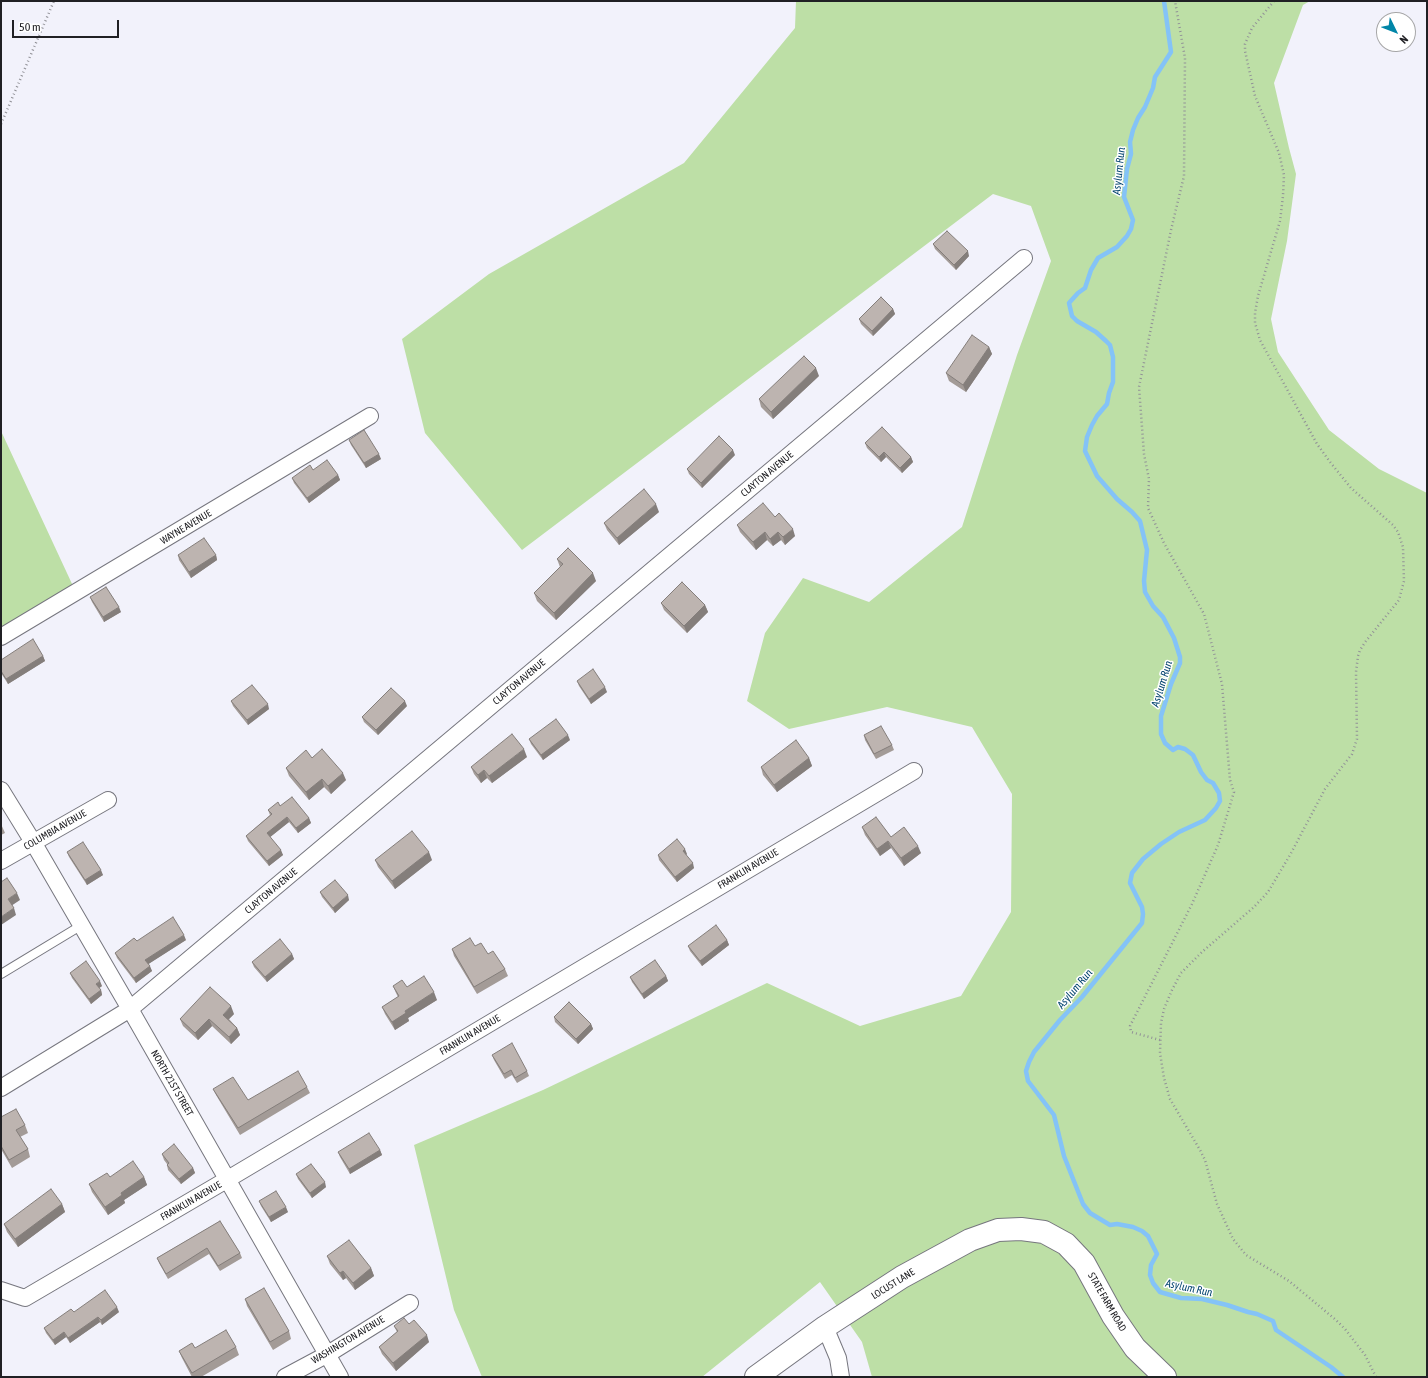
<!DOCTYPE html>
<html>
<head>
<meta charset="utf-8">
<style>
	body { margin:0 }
	#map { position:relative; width:1428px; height:1378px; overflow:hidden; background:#f2f2fb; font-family:"Asap Condensed",sans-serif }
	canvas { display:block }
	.frame { position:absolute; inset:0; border:2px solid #202024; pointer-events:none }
	.north { position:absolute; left:1376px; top:12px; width:40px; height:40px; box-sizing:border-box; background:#fff; border:1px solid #a6a6a7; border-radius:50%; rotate:133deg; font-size:11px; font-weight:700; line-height:16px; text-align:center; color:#202024 }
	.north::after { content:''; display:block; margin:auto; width:14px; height:18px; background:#0186a8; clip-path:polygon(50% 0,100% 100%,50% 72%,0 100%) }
	.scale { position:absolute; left:12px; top:20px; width:107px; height:18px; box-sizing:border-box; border:2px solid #202024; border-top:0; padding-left:5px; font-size:12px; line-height:14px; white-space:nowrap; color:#202024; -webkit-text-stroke:3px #fff; paint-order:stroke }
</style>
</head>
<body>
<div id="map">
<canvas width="1428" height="1378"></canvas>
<div class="frame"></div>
<div class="north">N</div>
<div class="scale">50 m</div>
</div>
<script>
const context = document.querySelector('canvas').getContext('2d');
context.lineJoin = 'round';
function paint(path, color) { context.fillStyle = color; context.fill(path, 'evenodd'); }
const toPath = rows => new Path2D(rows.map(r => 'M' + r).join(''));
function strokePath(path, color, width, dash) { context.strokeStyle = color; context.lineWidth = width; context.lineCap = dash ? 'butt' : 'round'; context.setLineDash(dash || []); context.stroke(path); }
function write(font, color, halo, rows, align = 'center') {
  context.font = font + ' "Asap Condensed",sans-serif'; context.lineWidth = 3; context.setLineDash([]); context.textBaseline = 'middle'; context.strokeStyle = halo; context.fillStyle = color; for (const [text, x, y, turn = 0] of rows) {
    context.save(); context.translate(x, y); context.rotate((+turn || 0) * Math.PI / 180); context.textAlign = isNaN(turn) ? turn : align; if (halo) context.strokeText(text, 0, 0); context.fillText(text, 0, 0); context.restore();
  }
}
paint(toPath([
	[796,1,1310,1,1303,5,1274,83,1289,148,1296,174,1287,241,1271,319,1278,352,1329,430,1379,469,1427,493,1427,1377,872,1377,862,1342,820,1282,702,1377,482,1377,454,1310,414,1145,543,1090,767,983,860,1026,961,996,1011,912,1012,794,972,727,887,707,789,729,747,701,765,633,803,578,869,602,962,527,1017,355,1051,261,1031,206,993,194,522,550,425,433,402,339,489,274,684,163,795,28],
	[1,431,73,586,1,629]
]), '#bddfa6');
strokePath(toPath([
	[1164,1,1171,52,1155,77,1153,88,1145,107,1138,118,1133,130,1130,142,1131,154,1127,169,1124,197,1133,220,1131,229,1127,236,1117,247,1098,258,1091,270,1085,288,1078,293,1069,303,1072,316,1077,321,1096,332,1106,341,1110,345,1113,357,1113,382,1109,393,1107,404,1097,416,1092,425,1087,437,1085,451,1097,476,1117,499,1132,512,1140,521,1147,550,1144,581,1145,592,1153,606,1163,617,1174,638,1180,657,1180,663,1171,684,1161,716,1161,734,1165,743,1173,750,1178,747,1185,749,1193,755,1201,772,1207,780,1213,783,1219,793,1220,801,1216,808,1205,820,1179,832,1161,844,1143,859,1132,873,1130,883,1142,907,1143,914,1142,923,1082,997,1060,1020,1034,1052,1029,1062,1026,1071,1028,1081,1054,1115,1064,1156,1083,1204,1090,1213,1110,1225,1117,1224,1133,1227,1142,1231,1148,1236,1157,1254,1151,1265,1150,1275,1153,1283,1160,1292,1181,1298,1202,1299,1227,1305,1248,1312,1257,1314,1273,1321,1276,1330,1331,1367,1343,1377]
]), '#84c3f7', 4.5);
const lane = toPath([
	[1,974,82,925]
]);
const street = toPath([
	[1,637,370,416],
	[1,790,33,842,130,1009,340,1377],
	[1,861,108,800],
	[1,1088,130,1009,1024,258],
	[1,1290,25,1298,228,1179,914,771],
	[825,1327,838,1358,841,1377],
	[285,1377,328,1354,410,1303]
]);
const secondary = toPath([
	[756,1377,825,1327,902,1277,970,1240,998,1230,1021,1229,1044,1232,1066,1244,1084,1263,1113,1316,1135,1348,1165,1377]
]);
strokePath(lane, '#76767e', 10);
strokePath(street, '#76767e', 18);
strokePath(secondary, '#76767e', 24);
strokePath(toPath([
	[1274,1,1252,28,1245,44,1245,51,1255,96,1279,153,1284,175,1283,196,1280,221,1258,296,1255,313,1255,323,1260,340,1266,351,1317,444,1330,462,1351,488,1393,525,1398,532,1403,547,1404,581,1399,600,1366,641,1360,650,1358,656,1356,672,1357,739,1352,754,1325,789,1290,855,1268,892,1254,907,1202,952,1181,973,1172,990,1164,1009,1161,1023,1160,1053,1164,1078,1170,1099,1200,1150,1205,1160,1217,1204,1233,1239,1246,1255,1289,1281,1336,1320,1345,1329,1365,1355,1376,1377],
	[1,124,54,1],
	[1160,1040,1131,1032,1130,1026,1192,904,1218,845,1234,792,1230,780,1222,684,1204,614,1164,543,1148,508,1149,479,1144,454,1139,387,1171,230,1184,176,1185,58,1175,1]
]), '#919197', 2.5, [1, 3]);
strokePath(lane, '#fff', 8);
strokePath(street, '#fff', 16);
strokePath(secondary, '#fff', 22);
paint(toPath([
	[933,244,969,256,956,270,935,249],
	[893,309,895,314,873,336,861,324,859,319],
	[989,347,992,354,966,392,949,381,946,373],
	[819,376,773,419,761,407,759,399],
	[349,440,381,459,366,468,351,445],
	[865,443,911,457,913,462,902,473,886,457,881,462,867,448],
	[735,455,702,488,689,474,687,469],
	[313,470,338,475,340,480,309,503,294,483,292,478],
	[659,512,619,545,607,530,604,523],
	[775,517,795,536,785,545,781,540,773,546,767,540,756,550,740,532,737,525],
	[178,555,216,555,217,560,191,578,179,560],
	[557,559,596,581,556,620,537,601,534,593,560,567],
	[90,597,121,612,104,622,92,602],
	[661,603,705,605,708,612,687,633,664,610],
	[43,656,45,661,8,684,1,673,1,660],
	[577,681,607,692,591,704,579,686],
	[231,701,269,709,248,725,233,706],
	[407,706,378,735,364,722,362,717],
	[864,735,892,745,894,750,876,759,865,740],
	[529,739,570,740,543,760,531,744],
	[527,757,492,783,487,778,481,783,474,774,471,767],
	[312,758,346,780,331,794,324,787,309,800,289,776,286,768],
	[809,758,812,766,777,792,763,775,761,767],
	[280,806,309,818,311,823,298,833,289,822,270,837,283,855,269,866,248,841,246,836,270,815,268,810],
	[1,824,5,833,1,835],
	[862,827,891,837,921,853,904,866,891,848,880,856,865,835],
	[67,852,103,875,87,885,69,857],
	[687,854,686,855,694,868,677,882,659,860,658,855],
	[375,860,432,860,395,889,378,867],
	[320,892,349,900,335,913,322,897],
	[186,940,148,964,152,971,136,983,117,958,115,953,137,941],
	[727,940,729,945,702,966,690,951,688,946],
	[475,946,488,954,505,969,508,976,477,994,454,956,452,949],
	[292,954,294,959,267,982,254,967,252,962],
	[70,973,102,986,99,988,101,990,102,995,91,1004,72,978],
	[666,976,668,981,644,999,632,982,630,977],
	[393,986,407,987,437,1000,408,1018,409,1021,395,1030,385,1014,382,1007,398,997,396,993],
	[234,1014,229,1019,237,1028,240,1035,231,1044,212,1026,198,1040,183,1026,180,1019],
	[554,1017,591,1024,593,1029,578,1044,555,1022],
	[492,1055,527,1071,529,1076,517,1083,512,1075,505,1079,494,1060],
	[307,1087,310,1093,240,1135,216,1095,213,1089,248,1100],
	[1,1117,25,1125,28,1133,20,1137,28,1149,30,1157,12,1168,1,1149],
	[380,1150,382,1155,350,1174,340,1157,338,1152],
	[162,1154,193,1168,195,1173,181,1184,168,1170,167,1165,167,1164,164,1160],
	[296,1174,326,1187,312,1198,298,1179],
	[110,1177,144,1177,147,1185,124,1200,125,1203,108,1215,92,1192,89,1184],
	[259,1201,288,1212,271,1222,261,1206],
	[62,1204,65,1212,18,1247,7,1232,4,1224],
	[220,1221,240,1253,242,1258,220,1271,209,1254,168,1279,159,1263,157,1258],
	[327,1256,371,1268,374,1276,355,1290,346,1278,343,1280,330,1264],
	[245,1299,289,1331,291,1339,273,1350,247,1306],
	[74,1312,119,1312,102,1325,100,1322,70,1343,66,1337,55,1345,46,1333,44,1328],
	[394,1326,429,1342,396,1371,382,1354,379,1347,397,1332],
	[236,1347,239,1355,201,1377,192,1377,182,1358,179,1351]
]), '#a39b97');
paint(toPath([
	[968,251,969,256,956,270,954,265],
	[893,309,895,314,873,336,872,331],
	[989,347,992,354,966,392,963,385],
	[816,368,819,376,773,419,771,412],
	[733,450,735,455,702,488,701,483],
	[884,452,886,457,881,462,879,457],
	[379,454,381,459,366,468,364,463],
	[911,457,913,462,902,473,900,468],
	[338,475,340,480,309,503,307,498],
	[656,504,659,512,619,545,617,538],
	[793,529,795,536,785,545,783,537],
	[765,532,767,540,756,550,753,542],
	[778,532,781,540,773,546,770,539],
	[216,555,217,560,191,578,189,572],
	[593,573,596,581,556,620,554,613],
	[705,605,708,612,687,633,684,626],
	[119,607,121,612,104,622,103,617],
	[43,656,45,661,8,684,6,679],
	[605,687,607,692,591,704,589,699],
	[405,701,407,706,378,735,376,730],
	[268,704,269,709,248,725,247,720],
	[568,735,570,740,543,760,541,755],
	[524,749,527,757,492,783,489,776],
	[809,758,812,766,777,792,774,785],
	[484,770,487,778,481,783,478,775],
	[343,773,346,780,331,794,328,786],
	[322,779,324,787,309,800,306,792],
	[287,817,289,822,269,838,267,833],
	[309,818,311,823,298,833,296,828],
	[888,841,891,848,880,856,877,849],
	[918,846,921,853,904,866,901,858],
	[685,849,687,854,685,856,683,851],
	[281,850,283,855,269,866,267,861],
	[429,852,432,860,395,889,392,881],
	[693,863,694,868,677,882,675,877],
	[101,870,103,875,87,885,85,880],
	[17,893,20,900,11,906,8,899],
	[348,895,349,900,335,913,333,908],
	[14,908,16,915,1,925,1,917],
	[184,935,186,940,147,965,145,960],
	[727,940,729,945,702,966,700,961],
	[292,954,294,959,267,982,265,977],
	[150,966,152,971,136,983,134,978],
	[666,976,668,981,644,999,642,994],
	[100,981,102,986,98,989,96,984],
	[101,990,102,995,91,1004,89,999],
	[434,992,437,1000,408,1018,409,1021,395,1030,392,1022,405,1011],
	[231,1006,234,1014,226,1022,223,1015],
	[209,1019,212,1026,198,1040,195,1033],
	[591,1024,593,1029,578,1044,576,1039],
	[237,1028,240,1035,231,1044,229,1037],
	[380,1150,382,1155,350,1174,349,1169],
	[193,1168,195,1173,181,1184,179,1179],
	[144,1177,147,1185,124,1200,125,1203,108,1215,105,1207,121,1193],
	[325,1182,326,1187,312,1198,310,1193],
	[62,1204,65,1212,18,1247,15,1239],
	[286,1207,288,1212,271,1222,269,1217],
	[371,1268,374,1276,355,1290,353,1283],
	[343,1271,346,1278,343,1280,340,1273],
	[117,1307,119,1312,102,1325,101,1320],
	[98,1317,100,1322,70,1343,68,1338],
	[64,1332,66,1337,55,1345,53,1340],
	[427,1335,429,1342,396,1371,393,1363]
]), '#847e7b');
const building = toPath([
	[947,231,968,251,954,265,933,244,947,231],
	[881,297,893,309,872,331,859,319,881,297],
	[972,335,989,347,963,385,946,373,972,335],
	[804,356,816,368,771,412,759,399,804,356],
	[882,427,911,457,900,468,884,452,879,457,865,443,882,427],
	[364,430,379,454,364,463,349,440,364,430],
	[719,436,733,450,701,483,687,469,719,436],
	[327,460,338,475,307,498,292,478,310,465,313,470,327,460],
	[644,489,656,504,617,538,604,523,644,489],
	[763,503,775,517,779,513,793,529,783,537,778,532,770,539,765,532,753,542,737,525,763,503],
	[204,538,216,555,189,572,178,555,204,538],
	[568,548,593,573,554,613,534,593,563,564,557,559,568,548],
	[682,582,705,605,684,626,661,603,682,582],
	[106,587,119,607,103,617,90,597,106,587],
	[33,639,43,656,6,679,1,671,1,660,33,639],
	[593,669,605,687,589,699,577,681,593,669],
	[252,685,268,704,247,720,231,701,252,685],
	[391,688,405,701,376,730,362,717,391,688],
	[556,719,568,735,541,755,529,739,556,719],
	[881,726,892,745,874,754,864,735,881,726],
	[512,734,524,749,489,776,484,770,478,775,471,767,512,734],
	[796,740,809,758,774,785,761,767,796,740],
	[322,749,343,773,328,786,322,779,306,792,286,768,306,750,312,758,322,749],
	[292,797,309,818,296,828,287,817,267,833,281,850,267,861,246,836,272,814,268,810,278,802,280,806,292,797],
	[876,817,891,837,904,827,918,846,901,858,888,841,877,849,862,827,876,817],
	[412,831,429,852,392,881,375,860,412,831],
	[677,839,685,849,683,851,693,863,675,877,658,855,677,839],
	[83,842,101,870,85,880,67,852,83,842],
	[7,878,17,893,8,899,14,908,1,917,1,882,7,878],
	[335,880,348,895,333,908,320,892,335,880],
	[173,917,184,935,145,960,150,966,134,978,115,953,134,938,137,941,173,917],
	[716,925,727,940,700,961,688,946,716,925],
	[470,938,475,946,481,943,488,954,493,951,505,969,474,987,452,949,470,938],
	[280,939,292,954,265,977,252,962,280,939],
	[655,960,666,976,642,994,630,977,655,960],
	[86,961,100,981,96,984,101,990,89,999,70,973,86,961],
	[424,976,434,992,405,1011,406,1013,392,1022,382,1007,399,996,393,986,402,980,407,987,424,976],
	[210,987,231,1006,223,1015,237,1028,229,1037,209,1019,195,1033,180,1019,210,987],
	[569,1002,591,1024,576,1039,554,1017,569,1002],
	[512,1043,527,1071,515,1078,511,1070,504,1074,492,1055,512,1043],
	[298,1071,307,1087,238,1128,213,1089,233,1077,248,1100,298,1071],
	[16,1109,25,1125,16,1130,28,1149,9,1160,1,1146,1,1117,16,1109],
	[369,1133,380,1150,349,1169,338,1152,369,1133],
	[174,1144,193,1168,179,1179,167,1165,169,1163,162,1154,174,1144],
	[133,1161,144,1177,121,1193,122,1195,105,1207,89,1184,107,1173,110,1177,133,1161],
	[311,1164,325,1182,310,1193,296,1174,311,1164],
	[51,1189,62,1204,15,1239,4,1224,51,1189],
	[276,1191,286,1207,269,1217,259,1201,276,1191],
	[220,1221,240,1253,218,1266,207,1248,166,1274,157,1258,220,1221],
	[349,1240,371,1268,353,1283,343,1271,340,1273,327,1256,349,1240],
	[264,1288,289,1331,270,1342,245,1299,264,1288],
	[105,1290,117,1307,101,1320,98,1317,68,1338,64,1332,53,1340,44,1328,71,1309,74,1312,105,1290],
	[404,1318,409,1324,414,1320,427,1335,393,1363,379,1347,398,1331,394,1326,404,1318],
	[226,1330,236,1347,192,1373,179,1351,192,1343,195,1348,226,1330]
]);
paint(building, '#bdb4b0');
strokePath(building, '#847e7b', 1);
write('10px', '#202024', '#fff', [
	["CLAYTON AVENUE",767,474,-40],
	["WAYNE AVENUE",186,527,-31],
	["CLAYTON AVENUE",519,682,-40],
	["COLUMBIA AVENUE",55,830,-30],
	["FRANKLIN AVENUE",748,869,-31],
	["CLAYTON AVENUE",271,891,-40],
	["FRANKLIN AVENUE",470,1035,-31],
	["NORTH 21ST STREET",172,1083,60],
	["FRANKLIN AVENUE",191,1201,-30],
	["LOCUST LANE",893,1284,-32],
	["STATE FARM ROAD",1107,1302,60],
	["WASHINGTON AVENUE",348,1340,-31]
]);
write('italic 11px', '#064670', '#fff', [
	["Asylum Run",1119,171,-84],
	["Asylum Run",1162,684,-73],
	["Asylum Run",1075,989,-50],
	["Asylum Run",1189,1288,12]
]);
</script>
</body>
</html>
